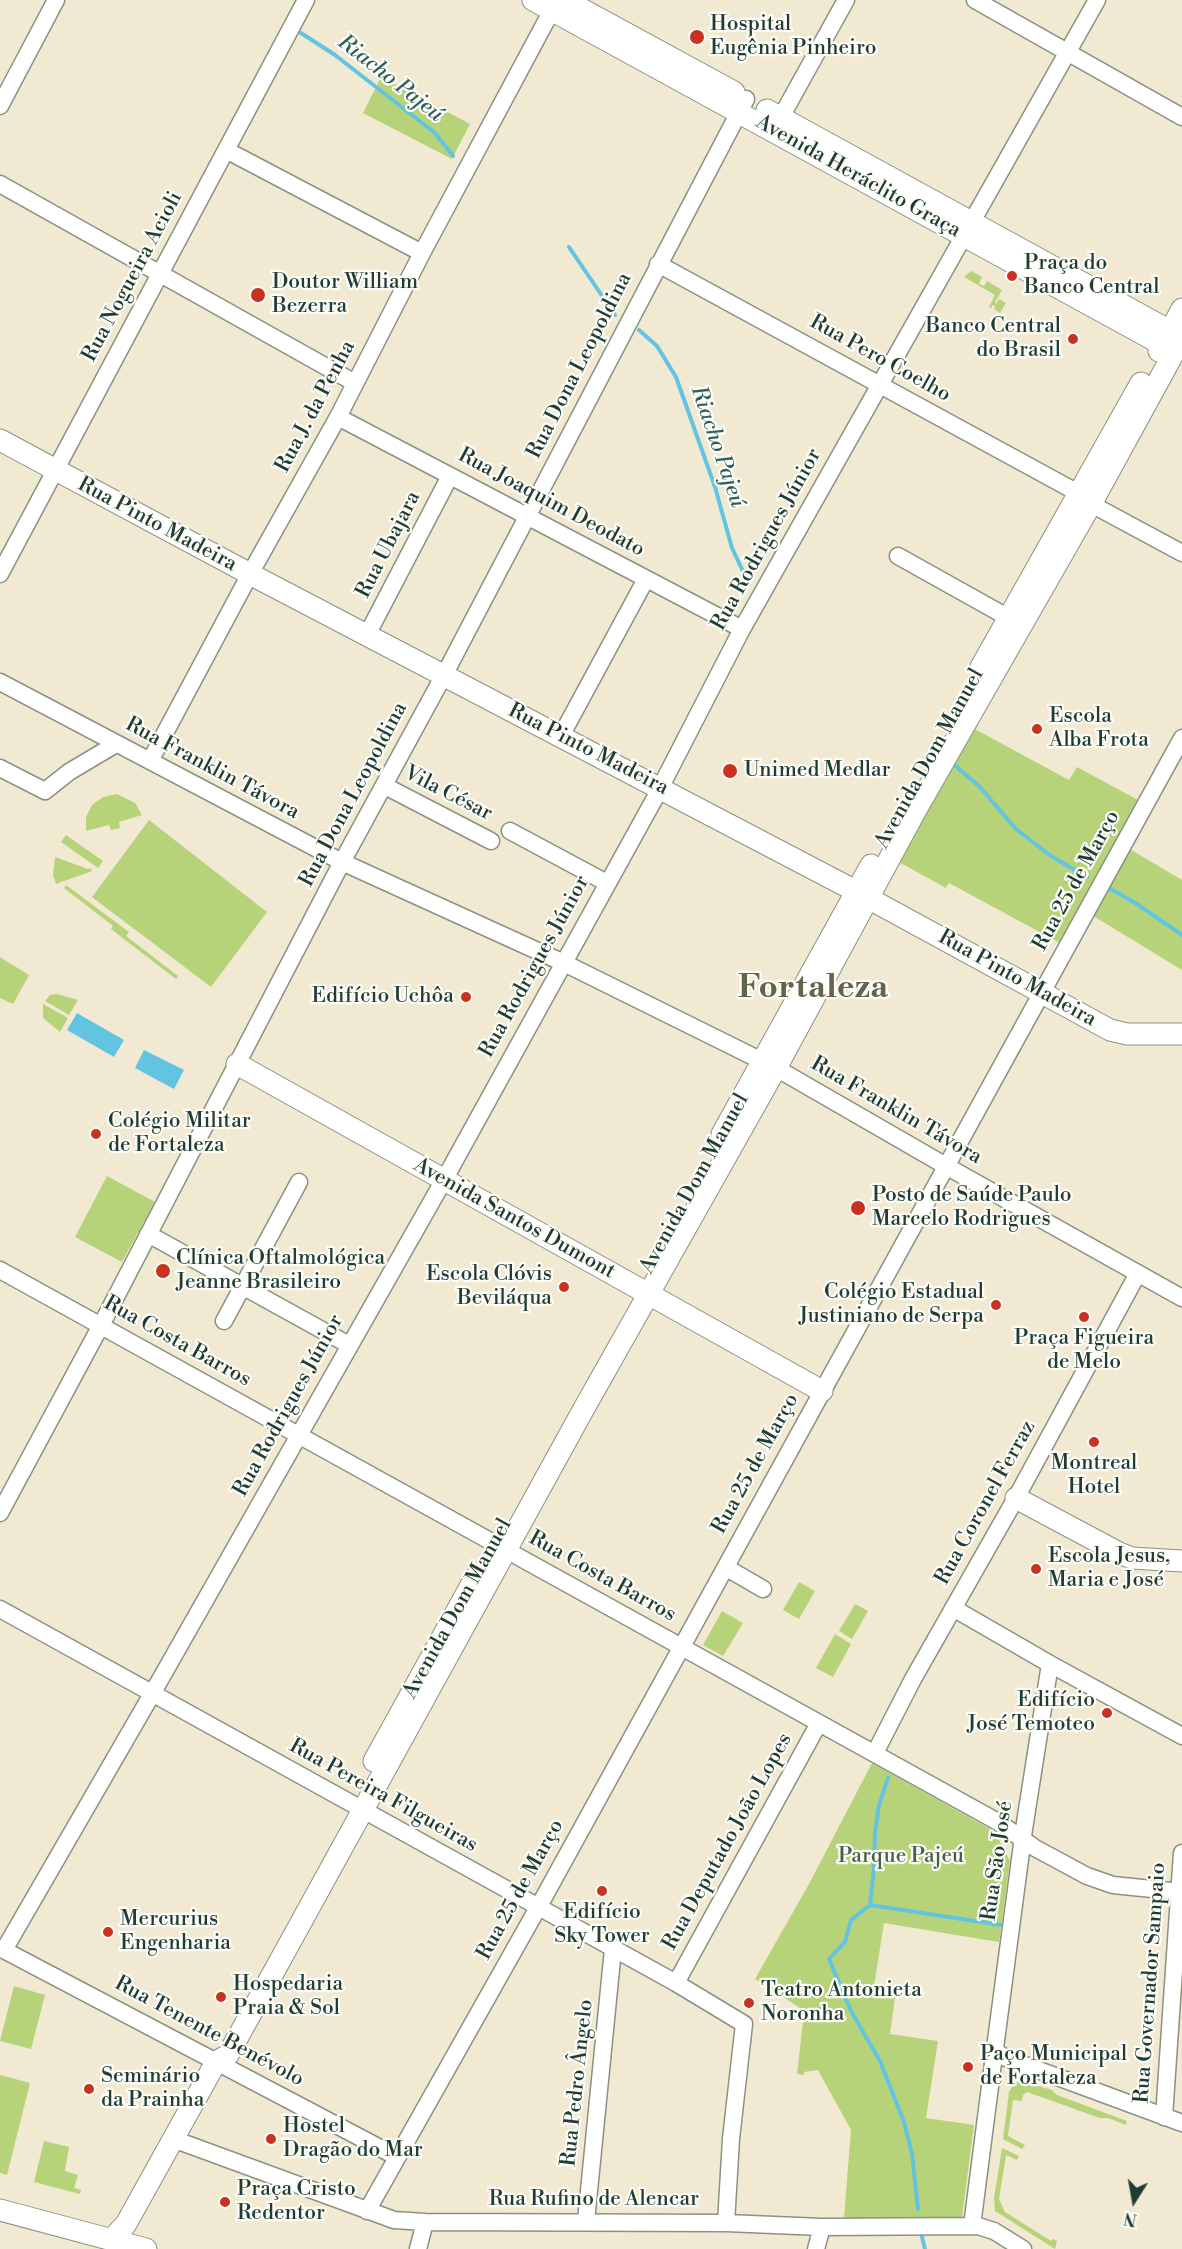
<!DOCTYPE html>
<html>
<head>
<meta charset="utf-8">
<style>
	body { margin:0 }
	#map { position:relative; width:1182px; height:2249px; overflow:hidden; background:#f1e9d1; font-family:"Libre Bodoni",serif }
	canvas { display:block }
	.north { position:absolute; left:1104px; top:2171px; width:60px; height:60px; -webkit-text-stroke:4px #fdfcf7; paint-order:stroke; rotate:191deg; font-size:16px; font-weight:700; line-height:24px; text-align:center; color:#1f3d34 }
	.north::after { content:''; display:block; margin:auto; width:21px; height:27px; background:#1f3d34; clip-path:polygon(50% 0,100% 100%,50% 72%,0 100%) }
</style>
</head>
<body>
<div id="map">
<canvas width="1182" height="2249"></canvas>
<div class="north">N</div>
</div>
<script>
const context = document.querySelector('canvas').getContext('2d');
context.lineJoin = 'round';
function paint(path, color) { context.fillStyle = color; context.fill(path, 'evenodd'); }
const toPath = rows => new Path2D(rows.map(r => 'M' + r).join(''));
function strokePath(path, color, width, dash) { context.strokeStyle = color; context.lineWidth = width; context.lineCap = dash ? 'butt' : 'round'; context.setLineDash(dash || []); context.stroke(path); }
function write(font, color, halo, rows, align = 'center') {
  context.font = font + ' "Libre Bodoni",serif'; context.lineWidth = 4.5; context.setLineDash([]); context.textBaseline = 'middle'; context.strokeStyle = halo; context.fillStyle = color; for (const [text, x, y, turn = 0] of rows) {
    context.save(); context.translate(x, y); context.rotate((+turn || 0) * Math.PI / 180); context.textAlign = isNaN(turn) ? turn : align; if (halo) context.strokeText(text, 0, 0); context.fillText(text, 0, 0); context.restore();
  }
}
paint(toPath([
	[381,77,470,124,452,159,363,113],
	[971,271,982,277,979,284,984,286,987,281,1002,290,995,302,996,304,999,299,1006,303,1000,313,994,309,995,306,993,305,991,308,989,307,995,295,964,277],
	[971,727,1069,780,1077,767,1138,800,1060,943,949,883,946,888,897,861],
	[117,794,135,803,142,815,119,822,120,828,111,830,109,825,86,831,86,817,92,805,103,797],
	[149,820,267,912,211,987,92,897],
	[66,835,103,861,98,868,61,842],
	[1128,848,1182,880,1182,970,1090,914],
	[55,857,88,869,91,868,92,871,56,884,53,875],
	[66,885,129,932,126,936,178,976,176,979,111,929,113,926,64,888],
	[0,957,29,975,13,1004,0,998],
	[57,994,78,1000,69,1015,45,1001,50,995],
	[43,1004,68,1018,60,1032,43,1018],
	[107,1176,155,1202,122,1262,75,1237],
	[799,1582,815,1591,799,1619,783,1610],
	[855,1604,868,1611,852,1639,839,1631],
	[722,1611,743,1623,723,1656,703,1645],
	[835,1634,851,1644,833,1677,816,1668],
	[872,1763,995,1832,1010,1861,999,1942,884,1923,874,1986,896,1990,890,2034,938,2041,926,2118,974,2125,962,2217,958,2221,844,2218,851,2130,818,2070,804,2072,804,2075,797,2074,803,2021,800,2008,755,1979,809,1884],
	[14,1986,45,1995,31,2049,0,2041],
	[0,2075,30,2083,7,2175,0,2173],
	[1021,2081,1052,2090,1057,2095,1127,2121,1126,2125,1108,2118,1100,2118,1027,2092,1023,2095,1022,2101,1013,2100,1008,2136,1025,2145,1022,2149,1003,2139,1009,2092,1014,2083],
	[44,2141,69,2147,65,2171,78,2175,74,2188,81,2190,80,2194,34,2182],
	[1002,2148,1019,2156,1017,2160,1006,2155,999,2199,1005,2212,1051,2241,1053,2239,1057,2241,1055,2249,995,2211,994,2198]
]), '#b7d37a');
paint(toPath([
	[77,1013,124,1040,114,1057,67,1030],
	[144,1050,184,1070,174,1089,135,1068]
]), '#62c4e0');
strokePath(toPath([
	[301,33,335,55,435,133,453,156],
	[569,247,615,315],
	[639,330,657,346,676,377,715,487,732,548,749,584],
	[952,763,980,787,1016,829,1051,856,1087,877],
	[1109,888,1137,904,1182,935],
	[870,1905,874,1868,875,1832,879,1805,888,1778],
	[918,2209,912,2154,904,2122,880,2061,851,2011,829,1959,845,1942,851,1920,870,1905,1001,1925],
	[922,2237,925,2249]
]), '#62c4e0', 4);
const minor = toPath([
	[975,0,1182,117],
	[0,106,56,0],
	[775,128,846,0],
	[226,150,422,253],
	[0,184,355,383],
	[658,264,1080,494],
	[338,417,742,629],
	[1091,504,1182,553],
	[898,556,1009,618],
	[0,574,306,0],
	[367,635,450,476],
	[0,682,342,862,564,963,762,1061],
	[561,736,646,579],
	[150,761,250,574,338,417,422,253,552,10],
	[0,768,45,791,69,772,116,744],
	[385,786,491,841],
	[510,831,607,883],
	[776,1068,946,1166,1182,1298],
	[148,1234,349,1345],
	[0,1270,998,1822,1035,1848,1087,1876,1113,1885,1182,1892],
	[224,1321,299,1182],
	[0,1513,107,1314,342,862,450,664,746,99],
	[732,1571,763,1589],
	[953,1608,1050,1664,1182,1736],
	[0,1609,676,1983,744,2024,731,2139,726,2223],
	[1050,1664,1024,1829,995,2048,998,2053,1006,2058,1182,2123],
	[875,1753,913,1679,1016,1498,1137,1275],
	[0,1948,397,2157],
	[4,1950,152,1694,449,1171,655,798,742,629,1097,0],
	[676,1983,819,1723],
	[1164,2117,1182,1853],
	[173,2139,394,2220,425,2222,726,2223,822,2227,978,2226,994,2231,1023,2249],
	[367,2211,544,1897,1182,738],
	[586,2221,613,1949],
	[972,2226,993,2063],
	[418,2249,425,2222],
	[816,2249,822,2227]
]);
const major = toPath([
	[533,0,1174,351],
	[565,0,734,92],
	[767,110,1181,337],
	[1159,351,1182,309],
	[0,440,250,574,846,886,1110,1030,1127,1034,1182,1034],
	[981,667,1141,383],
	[237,1064,822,1391],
	[722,1134,871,865],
	[1016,1498,1119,1553,1132,1558,1182,1561],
	[374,1761,475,1578],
	[0,2210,146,2249],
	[111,2240,126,2224,216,2062,228,2055,582,1412,776,1068,917,808,1091,504,1182,338]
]);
strokePath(minor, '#889382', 19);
strokePath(major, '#889382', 23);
strokePath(minor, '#fff', 16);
strokePath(major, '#fff', 21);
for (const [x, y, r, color] of [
	[697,37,8,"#c8321e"],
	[1012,276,6,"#c8321e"],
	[258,295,8,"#c8321e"],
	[1073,339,6,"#c8321e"],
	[1037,729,6,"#c8321e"],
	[730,771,8,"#c8321e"],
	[466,997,6,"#c8321e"],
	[96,1134,6,"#c8321e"],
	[858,1208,8,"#c8321e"],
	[163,1271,8,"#c8321e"],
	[564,1287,6,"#c8321e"],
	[996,1305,6,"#c8321e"],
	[1084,1317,6,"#c8321e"],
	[1094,1442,6,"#c8321e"],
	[1036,1569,6,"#c8321e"],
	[1107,1713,6,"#c8321e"],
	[602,1891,6,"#c8321e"],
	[108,1932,6,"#c8321e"],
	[221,1997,6,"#c8321e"],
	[749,2003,6,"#c8321e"],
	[968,2067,6,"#c8321e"],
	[89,2089,6,"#c8321e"],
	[271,2139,6,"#c8321e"],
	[225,2202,6,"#c8321e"]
]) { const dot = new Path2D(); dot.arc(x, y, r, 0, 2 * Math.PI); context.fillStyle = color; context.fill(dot); strokePath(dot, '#fdfcf7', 2); }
write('21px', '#1f3d34', '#fdfcf7', [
	["Hospital",710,25],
	["Eugênia Pinheiro",710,49],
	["Praça do",1024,264],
	["Banco Central",1024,288],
	["Doutor William",272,283],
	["Bezerra",272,307],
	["Banco Central",1061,327,"right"],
	["do Brasil",1061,351,"right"],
	["Escola",1049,717],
	["Alba Frota",1049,741],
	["Unimed Medlar",744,771],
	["Edifício Uchôa",454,997,"right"],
	["Colégio Militar",108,1122],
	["de Fortaleza",108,1146],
	["Posto de Saúde Paulo",872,1196],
	["Marcelo Rodrigues",872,1220],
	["Clínica Oftalmológica",176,1259],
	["Jeanne Brasileiro",176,1283],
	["Escola Clóvis",552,1275,"right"],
	["Beviláqua",552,1299,"right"],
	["Colégio Estadual",984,1293,"right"],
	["Justiniano de Serpa",984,1317,"right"],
	["Praça Figueira",1084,1339,"center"],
	["de Melo",1084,1363,"center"],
	["Montreal",1094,1464,"center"],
	["Hotel",1094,1488,"center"],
	["Escola Jesus,",1048,1557],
	["Maria e José",1048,1581],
	["Edifício",1095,1701,"right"],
	["José Temoteo",1095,1725,"right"],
	["Edifício",602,1913,"center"],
	["Sky Tower",602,1937,"center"],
	["Mercurius",120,1920],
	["Engenharia",120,1944],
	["Hospedaria",233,1985],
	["Praia & Sol",233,2009],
	["Teatro Antonieta",761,1991],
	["Noronha",761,2015],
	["Paço Municipal",980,2055],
	["de Fortaleza",980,2079],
	["Seminário",101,2077],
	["da Prainha",101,2101],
	["Hostel",283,2127],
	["Dragão do Mar",283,2151],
	["Praça Cristo",237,2190],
	["Redentor",237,2214]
], 'left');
write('21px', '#1f3d34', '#fdfcf7', [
	["Avenida Heráclito Graça",858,177,29],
	["Rua Nogueira Acioli",133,277,-62],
	["Rua Pero Coelho",880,359,29],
	["Rua Dona Leopoldina",580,366,-63],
	["Rua J. da Penha",316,407,-62],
	["Rua Joaquim Deodato",551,503,28],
	["Rua Pinto Madeira",157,525,28],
	["Rua Rodrigues Júnior",767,540,-61],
	["Rua Ubajara",389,545,-63],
	["Rua Pinto Madeira",588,750,27],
	["Avenida Dom Manuel",930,759,-61],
	["Rua Franklin Távora",212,769,28],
	["Vila César",448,794,27],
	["Rua Dona Leopoldina",354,795,-62],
	["Rua 25 de Março",1077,881,-61],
	["Rua Rodrigues Júnior",535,967,-61],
	["Rua Pinto Madeira",1017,979,29],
	["Rua Franklin Távora",896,1111,30],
	["Avenida Dom Manuel",695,1184,-61],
	["Avenida Santos Dumont",514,1219,29],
	["Rua Costa Barros",177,1342,29],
	["Rua Rodrigues Júnior",289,1406,-61],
	["Rua 25 de Março",756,1464,-61],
	["Rua Coronel Ferraz",986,1503,-61],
	["Rua Costa Barros",602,1577,29],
	["Avenida Dom Manuel",458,1609,-61],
	["Rua Pereira Filgueiras",383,1796,29],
	["Rua Deputado João Lopes",728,1842,-61],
	["Rua São José",998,1861,-82],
	["Rua 25 de Março",521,1890,-61],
	["Rua Governador Sampaio",1151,1983,-86],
	["Rua Tenente Benévolo",209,2032,28],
	["Rua Pedro Ângelo",578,2083,-84],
	["Rua Rufino de Alencar",594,2200]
]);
write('21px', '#456246', '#fdfcf7', [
	["Parque Pajeú",901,1857]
]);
write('italic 22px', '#305f5f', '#fdfcf7', [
	["Riacho Pajeú",390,79,38],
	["Riacho Pajeú",717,447,71]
]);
write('bold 33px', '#61654b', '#fdfcf7', [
	["Fortaleza",813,989]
]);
</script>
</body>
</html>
